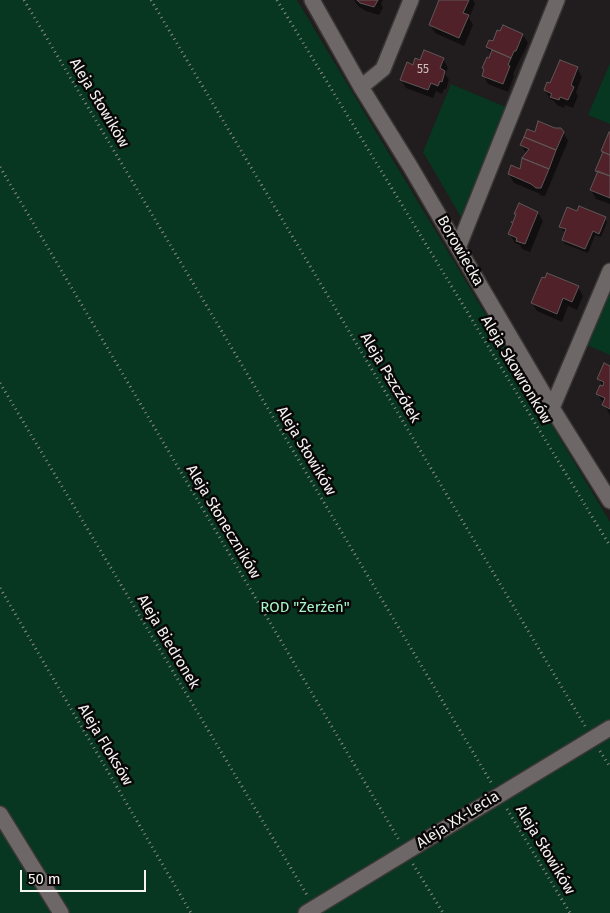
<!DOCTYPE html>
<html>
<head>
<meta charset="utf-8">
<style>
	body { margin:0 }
	#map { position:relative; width:610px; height:913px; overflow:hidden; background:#211c1d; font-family:"Fira Sans",sans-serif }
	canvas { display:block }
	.scale { position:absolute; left:20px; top:870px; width:126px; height:22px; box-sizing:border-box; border:2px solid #f6f3f3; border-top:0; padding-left:6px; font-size:15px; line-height:18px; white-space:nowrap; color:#f6f3f3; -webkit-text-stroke:4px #090707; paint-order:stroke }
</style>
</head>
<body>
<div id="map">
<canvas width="610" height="913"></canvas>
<div class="scale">50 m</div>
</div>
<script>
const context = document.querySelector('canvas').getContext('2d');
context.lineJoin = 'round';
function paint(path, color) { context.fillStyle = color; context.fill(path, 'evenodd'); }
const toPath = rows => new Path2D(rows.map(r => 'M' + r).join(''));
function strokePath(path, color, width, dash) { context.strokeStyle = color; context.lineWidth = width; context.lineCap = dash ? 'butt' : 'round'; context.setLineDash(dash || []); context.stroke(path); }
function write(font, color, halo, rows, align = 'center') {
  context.font = font + ' "Fira Sans",sans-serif'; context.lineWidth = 5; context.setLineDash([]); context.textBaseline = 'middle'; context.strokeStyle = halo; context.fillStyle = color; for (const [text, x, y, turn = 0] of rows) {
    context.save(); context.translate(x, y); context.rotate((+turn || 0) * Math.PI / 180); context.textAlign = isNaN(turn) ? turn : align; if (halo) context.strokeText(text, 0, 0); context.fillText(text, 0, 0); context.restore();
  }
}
paint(toPath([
	[0,0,297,0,610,522,610,913,0,913],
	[610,63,610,124,588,115],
	[451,84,506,107,461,217,423,152],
	[610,289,610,355,587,345]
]), '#073621');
paint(toPath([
	[354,0,383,0,381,4,383,8,379,15,366,11,358,6],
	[441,0,473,0,475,4,469,18,473,25,464,46,435,33,430,25],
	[523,35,528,43,513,74,514,76,508,92,488,84,483,75,485,71,483,68,492,55,487,47,494,43],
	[443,59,448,68,445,74,449,80,446,89,444,89,442,94,436,91,433,98,406,88,401,80,413,66,421,62],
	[577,68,582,77,576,92,578,96,573,108,565,105,564,108,557,105,554,101,550,99,545,90],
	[563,132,568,141,545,196,542,196,538,193,514,183,509,174,521,171,527,154,521,145,536,134],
	[610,133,610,204,596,199,591,190,598,173,596,171,604,153,602,151],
	[538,213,543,221,530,252,522,249,520,245,515,243,510,234,517,216,516,214],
	[605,218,607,222,601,237,595,235,588,253,565,244,563,240,566,232,563,231,561,227],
	[578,287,583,296,577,310,568,306,562,322,537,311,532,303],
	[610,367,610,415,598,394,602,385,599,379]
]), '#0007');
const building = toPath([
	[357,0,378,0,374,7,360,3,357,0],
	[439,0,469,0,463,13,469,15,459,38,429,25,439,0],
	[503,25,523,34,516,51,514,51,511,58,486,47,489,40,493,41,497,30,500,31,503,25],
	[424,50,444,58,440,68,445,71,442,82,440,81,438,86,431,83,428,90,400,80,407,62,413,65,415,58,420,60,424,50],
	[492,50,511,58,508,65,510,66,503,84,482,76,484,69,482,68,487,57,489,58,492,50],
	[560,60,578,67,571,85,574,87,568,100,560,97,559,100,550,97,552,94,544,90,547,82,550,83,560,60],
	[538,121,555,128,561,128,564,132,556,150,524,137,527,129,535,132,538,121],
	[609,132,610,132,610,155,601,151,609,132],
	[524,137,556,150,549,169,522,158,529,149,520,145,524,137],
	[603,152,610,155,610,176,595,171,603,152],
	[522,158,549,169,541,188,536,188,531,184,508,174,511,165,520,169,522,158],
	[598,171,610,176,610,198,590,190,598,171],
	[519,203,538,212,525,244,516,241,517,238,508,234,513,223,511,222,513,222,516,214,514,214,519,203],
	[579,206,606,217,599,234,593,231,585,249,562,240,566,229,559,227,567,207,577,211,579,206],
	[547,273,579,286,572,302,563,298,557,314,531,303,542,277,545,278,547,273],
	[604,363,610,366,610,409,602,405,605,398,596,394,600,385,603,386,604,382,597,379,604,363]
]);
paint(building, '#502128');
strokePath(building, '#5e5758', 1);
const minor = toPath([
	[312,0,361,87,410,166,552,408,610,501],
	[361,87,383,69,411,0],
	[458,248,557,0],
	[552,408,610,271],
	[0,814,61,913],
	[306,913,610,728]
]);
strokePath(minor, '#3a3636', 18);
strokePath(toPath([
	[24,0,492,784],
	[151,0,585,726],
	[277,0,610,546],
	[0,167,399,840],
	[0,383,307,895],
	[0,588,191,913],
	[600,751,610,767],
	[507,809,570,913],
	[413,864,443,913]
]), '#8c8888', 3, [1, 4]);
strokePath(minor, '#6d6767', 15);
write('12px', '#ccbec0', null, [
	["55",423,70]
]);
write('15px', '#f6f3f3', '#090707', [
	["Aleja Słowików",99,103,59],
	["Borowiecka",460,251,60],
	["Aleja Skowronków",516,370,59],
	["Aleja Pszczółek",390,378,59],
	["Aleja Słowików",306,451,59],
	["Aleja Słoneczników",223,522,59],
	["Aleja Biedronek",168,642,59],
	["Aleja Floksów",105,745,59],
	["Aleja XX-Lecia",458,820,-32],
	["Aleja Słowików",545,850,59]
]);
write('15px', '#a7f6c8', '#090707', [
	["ROD \"Żerżeń\"",305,608]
]);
</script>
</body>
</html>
